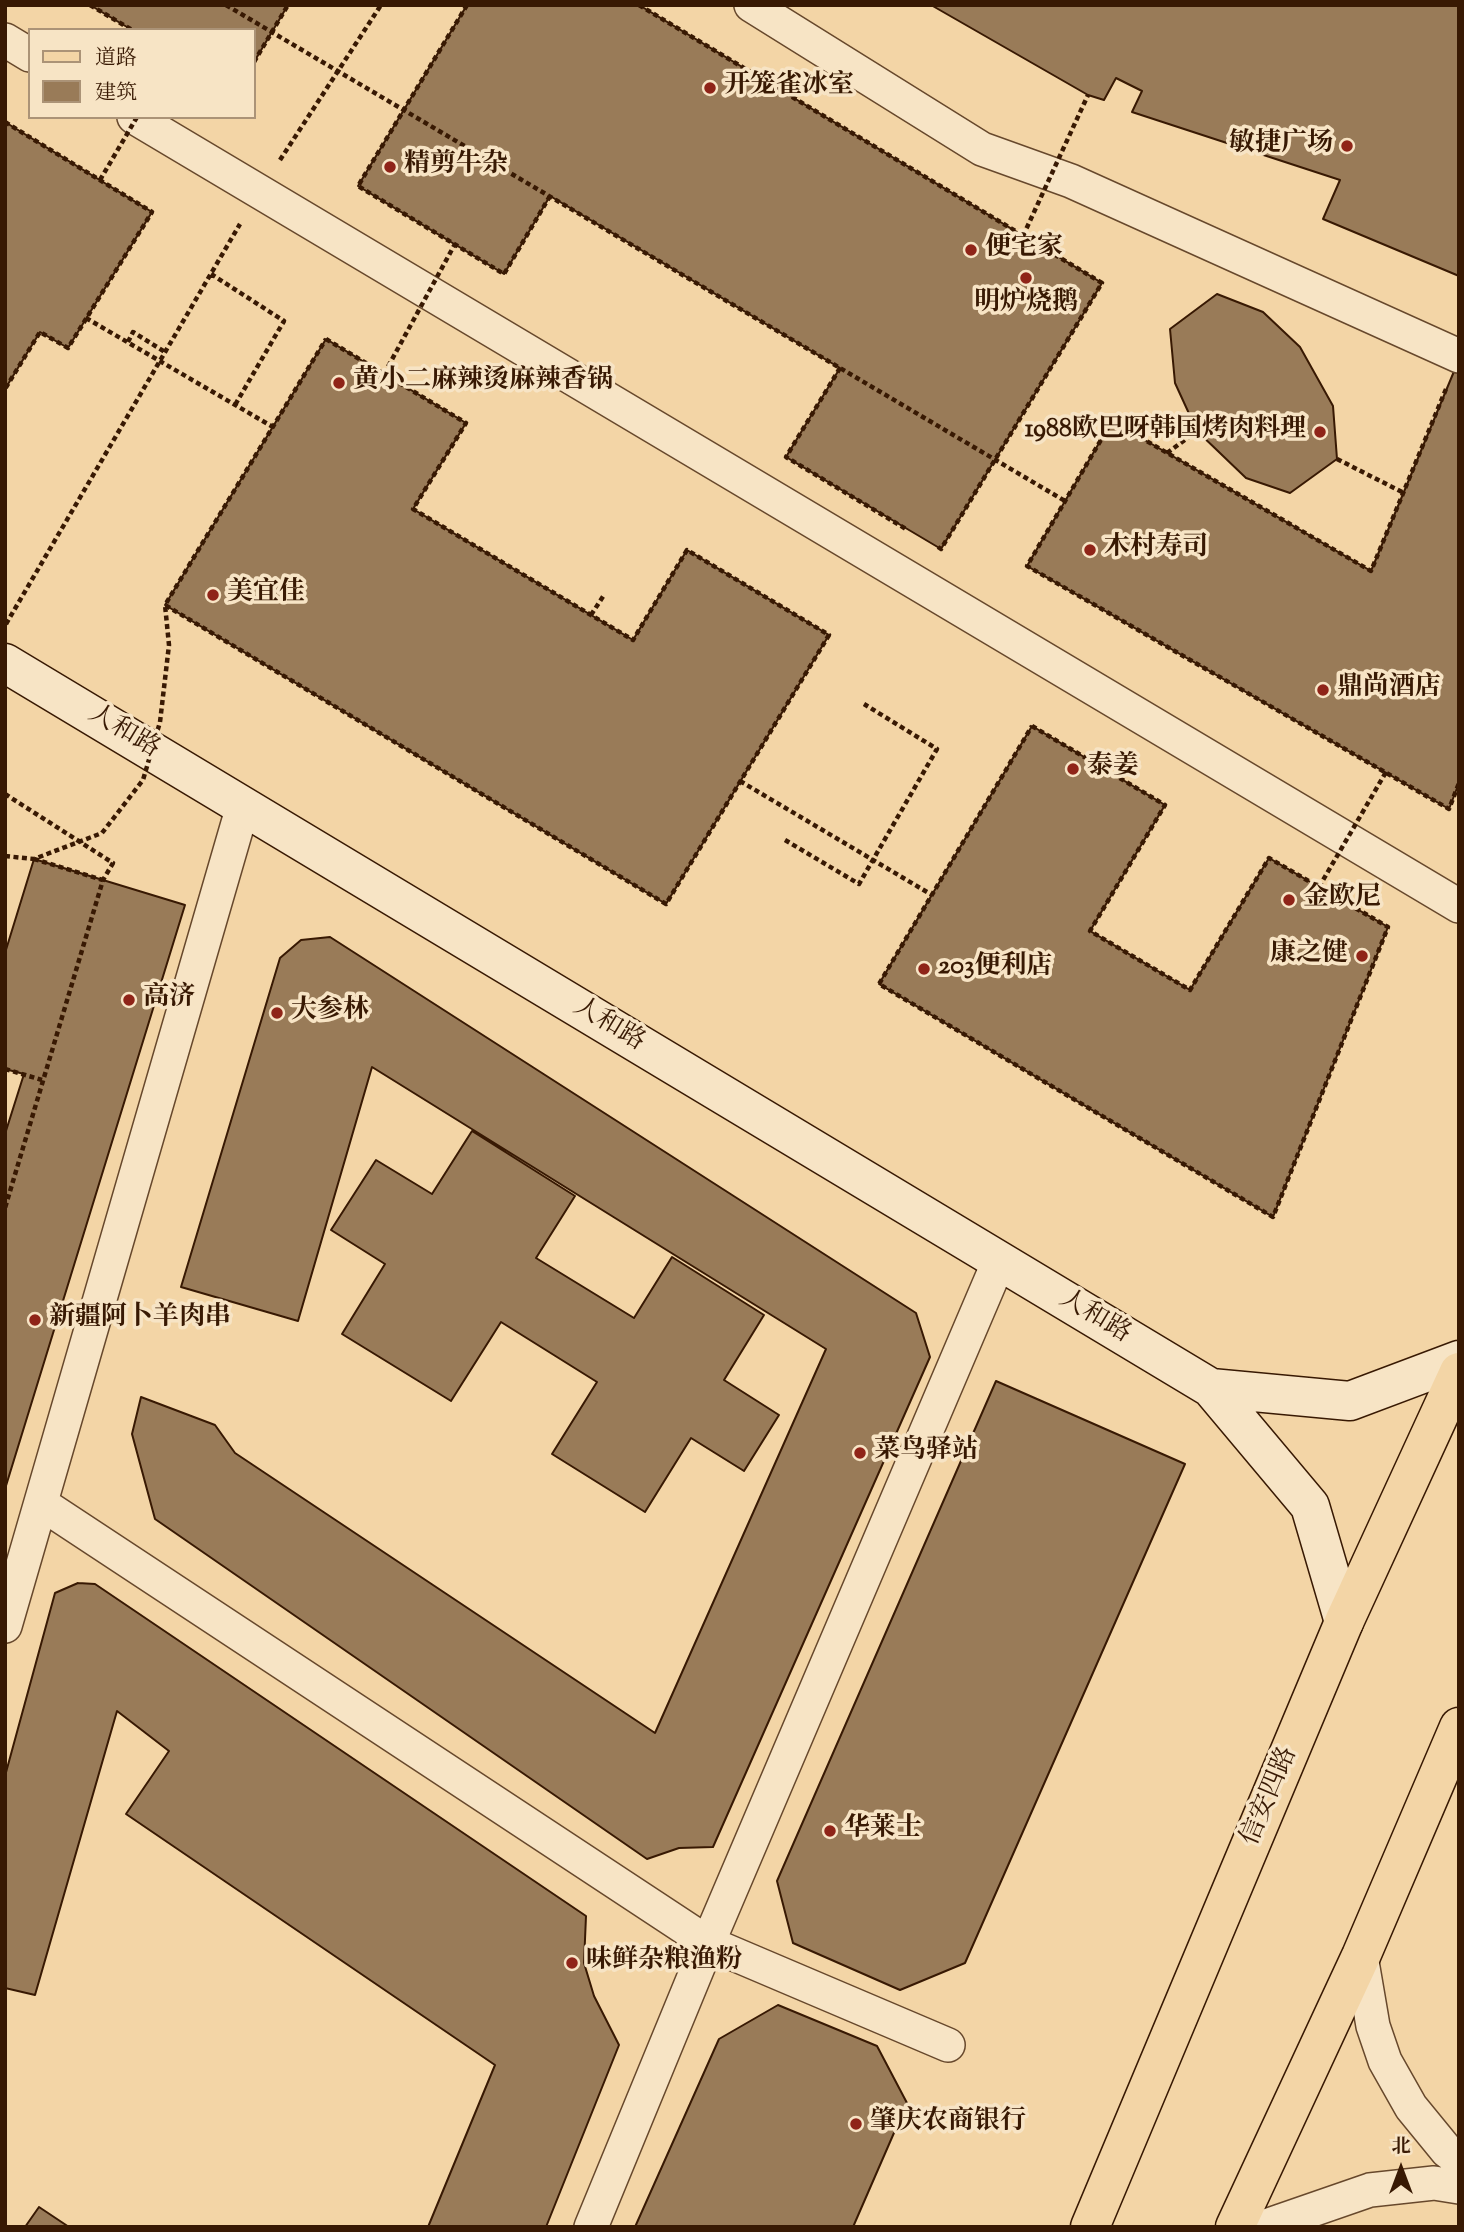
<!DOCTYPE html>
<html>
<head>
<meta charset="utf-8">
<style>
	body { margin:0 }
	#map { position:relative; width:1464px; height:2232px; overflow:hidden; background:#f3d5a6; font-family:"Sorts Mill Goudy","Noto Serif SC",serif }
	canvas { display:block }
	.frame { position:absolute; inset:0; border:7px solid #381903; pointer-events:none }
	.legend { position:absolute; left:28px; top:28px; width:228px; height:91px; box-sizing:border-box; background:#f7e4c5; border:2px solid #ab9377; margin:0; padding:9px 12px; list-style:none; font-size:21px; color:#381903 }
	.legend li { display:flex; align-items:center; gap:14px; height:35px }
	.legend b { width:35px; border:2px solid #ab9377 }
	.north { position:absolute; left:1366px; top:2134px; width:70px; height:70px; -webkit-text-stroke:5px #f7e4c5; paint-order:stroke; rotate:0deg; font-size:19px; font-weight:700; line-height:28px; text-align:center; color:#381903 }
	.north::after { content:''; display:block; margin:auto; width:24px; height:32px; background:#381903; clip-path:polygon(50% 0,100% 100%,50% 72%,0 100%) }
</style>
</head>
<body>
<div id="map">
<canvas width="1464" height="2232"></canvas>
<div class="frame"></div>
<ul class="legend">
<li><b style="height:9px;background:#f3d5a6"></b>道路</li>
<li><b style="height:19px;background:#997b58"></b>建筑</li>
</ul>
<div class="north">北</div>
</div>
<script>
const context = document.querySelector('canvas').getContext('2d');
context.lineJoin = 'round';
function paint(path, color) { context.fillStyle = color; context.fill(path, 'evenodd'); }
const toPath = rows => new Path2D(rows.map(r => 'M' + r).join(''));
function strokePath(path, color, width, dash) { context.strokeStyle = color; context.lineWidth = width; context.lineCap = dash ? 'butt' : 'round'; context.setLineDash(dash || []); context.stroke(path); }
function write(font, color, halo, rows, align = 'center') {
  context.font = font + ' "Sorts Mill Goudy","Noto Serif SC",serif'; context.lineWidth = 7; context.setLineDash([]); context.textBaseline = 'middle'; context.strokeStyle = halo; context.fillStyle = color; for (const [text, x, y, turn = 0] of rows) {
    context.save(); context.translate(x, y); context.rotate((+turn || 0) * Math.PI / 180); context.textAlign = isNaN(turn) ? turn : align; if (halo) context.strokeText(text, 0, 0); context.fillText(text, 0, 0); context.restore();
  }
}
const building = toPath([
	[90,5,288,5,254,62,254,30,132,30,90,5],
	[467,5,639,5,1102,283,941,549,786,457,840,368,550,196,504,274,358,186,467,5],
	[931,5,1459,5,1459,276,1323,219,1340,180,1132,112,1142,91,1116,78,1104,100,1088,95,931,5],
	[5,122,152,212,68,348,40,332,5,389,5,122],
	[1217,294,1263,312,1300,347,1333,406,1337,459,1290,493,1246,478,1197,431,1175,383,1170,329,1217,294],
	[326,339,466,423,413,509,633,640,687,550,829,635,666,904,165,605,326,339],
	[1455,369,1459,371,1459,783,1449,809,1027,566,1112,421,1371,571,1455,369],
	[1032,726,1165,805,1090,931,1190,990,1269,858,1388,927,1273,1217,879,984,1032,726],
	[34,859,185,905,5,1489,5,1134,24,1074,5,1069,5,953,34,859],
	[330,937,916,1313,930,1357,713,1847,679,1848,647,1859,155,1519,132,1434,141,1397,215,1425,235,1453,655,1733,826,1349,372,1067,298,1321,181,1287,280,958,301,940,330,937],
	[472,1131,575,1196,536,1258,634,1318,672,1257,764,1315,724,1380,779,1415,744,1471,691,1438,645,1512,552,1454,597,1382,501,1322,451,1401,342,1334,385,1264,331,1230,376,1160,432,1194,472,1131],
	[996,1381,1185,1464,965,1963,900,1990,793,1943,777,1881,996,1381],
	[78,1583,95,1584,586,1916,584,1963,594,1996,619,2045,546,2227,428,2227,495,2065,126,1814,169,1751,117,1711,35,1995,5,1988,5,1776,55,1593,78,1583],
	[778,2005,877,2046,907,2103,853,2227,635,2227,719,2039,778,2005],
	[39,2207,69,2227,25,2227,39,2207]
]);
paint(building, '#997b58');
strokePath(building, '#381903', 2);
const street = toPath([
	[751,5,982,149,1071,181,1459,356],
	[5,40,30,55],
	[134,117,1459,906],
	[42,1504,708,1943,948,2045],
	[5,1626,243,806],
	[1361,1956,1373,2026,1385,2061,1411,2107,1447,2151,1459,2160],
	[591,2227,708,1943,999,1261],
	[1263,2227,1370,2190,1434,2183,1459,2187]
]);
const secondary = toPath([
	[5,663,1211,1388,1310,1506,1344,1622],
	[1211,1388,1350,1401,1459,1360]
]);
const primary = toPath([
	[1090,2227,1344,1622,1459,1372],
	[1235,2227,1361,1956,1459,1727]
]);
strokePath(street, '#67482c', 36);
strokePath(secondary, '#381903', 41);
strokePath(primary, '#381903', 41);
strokePath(toPath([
	[90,5,132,30],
	[467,5,358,186,504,274,550,196],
	[639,5,1102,283,941,549,938,547],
	[254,62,288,5],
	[5,122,152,212,68,348,40,332,5,389],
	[280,160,381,5],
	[211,274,284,321,235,405],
	[326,339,466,423,413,509,633,640,687,550,829,635,666,904,165,605,326,339],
	[128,342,133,332,165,352],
	[840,368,786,457,906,529],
	[1446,389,1371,571,1112,421,1027,566,1449,809,1459,783],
	[1167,453,1197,431],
	[1337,459,1404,493],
	[591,615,604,595],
	[6,624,240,224],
	[1032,726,1165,805,1090,931,1190,990,1269,858,1388,927,1273,1217,879,984,1032,726],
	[740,781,932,895],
	[5,794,113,863,103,880,5,1208],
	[785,840,859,884,937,749,864,704],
	[34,859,103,880],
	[5,1069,42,1080]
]), '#381903', 4.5, [5, 3.5]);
strokePath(street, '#f7e4c5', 33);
strokePath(secondary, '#f7e4c5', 38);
strokePath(primary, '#f3d5a6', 38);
strokePath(toPath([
	[226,5,1065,501],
	[100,180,137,117],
	[1023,236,1088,95],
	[86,318,273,427],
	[384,374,455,244],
	[5,856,34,859,102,833,143,780,160,722,169,645,165,605],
	[1319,887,1386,772]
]), '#381903', 4.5, [5, 3.5]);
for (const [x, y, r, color] of [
	[710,88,7,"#8f2418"],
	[1347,146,7,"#8f2418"],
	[390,167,7,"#8f2418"],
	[971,250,7,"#8f2418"],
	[1026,278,7,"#8f2418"],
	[339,383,7,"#8f2418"],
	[1320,432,7,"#8f2418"],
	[1090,550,7,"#8f2418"],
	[213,595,7,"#8f2418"],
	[1323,690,7,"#8f2418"],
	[1073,769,7,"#8f2418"],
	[1289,900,7,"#8f2418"],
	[1362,956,7,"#8f2418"],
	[924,969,7,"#8f2418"],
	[129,1000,7,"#8f2418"],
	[277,1013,7,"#8f2418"],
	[35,1320,7,"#8f2418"],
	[860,1453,7,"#8f2418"],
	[830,1831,7,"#8f2418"],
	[572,1963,7,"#8f2418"],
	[856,2124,7,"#8f2418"]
]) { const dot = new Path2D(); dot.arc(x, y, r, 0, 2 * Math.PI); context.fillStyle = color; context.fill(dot); strokePath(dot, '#f7e4c5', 2.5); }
write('bold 26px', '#381903', '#f7e4c5', [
	["开笼雀冰室",724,88],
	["敏捷广场",1333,146,"right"],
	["精剪牛杂",404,167],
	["便宅家",985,250],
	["明炉烧鹅",1026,305,"center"],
	["黄小二麻辣烫麻辣香锅",353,383],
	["1988欧巴呀韩国烤肉料理",1306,432,"right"],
	["木村寿司",1104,550],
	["美宜佳",227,595],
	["鼎尚酒店",1337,690],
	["泰姜",1087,769],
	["金欧尼",1303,900],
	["康之健",1348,956,"right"],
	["203便利店",938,969],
	["高济",143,1000],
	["大参林",291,1013],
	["新疆阿卜羊肉串",49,1320],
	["菜鸟驿站",874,1453],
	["华莱士",844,1831],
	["味鲜杂粮渔粉",586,1963],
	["肇庆农商银行",870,2124]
], 'left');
write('26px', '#381903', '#f7e4c5', [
	["人和路",123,733,31],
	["人和路",608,1026,31],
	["人和路",1094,1318,31],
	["信安四路",1271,1797,-67]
]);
</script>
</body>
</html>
